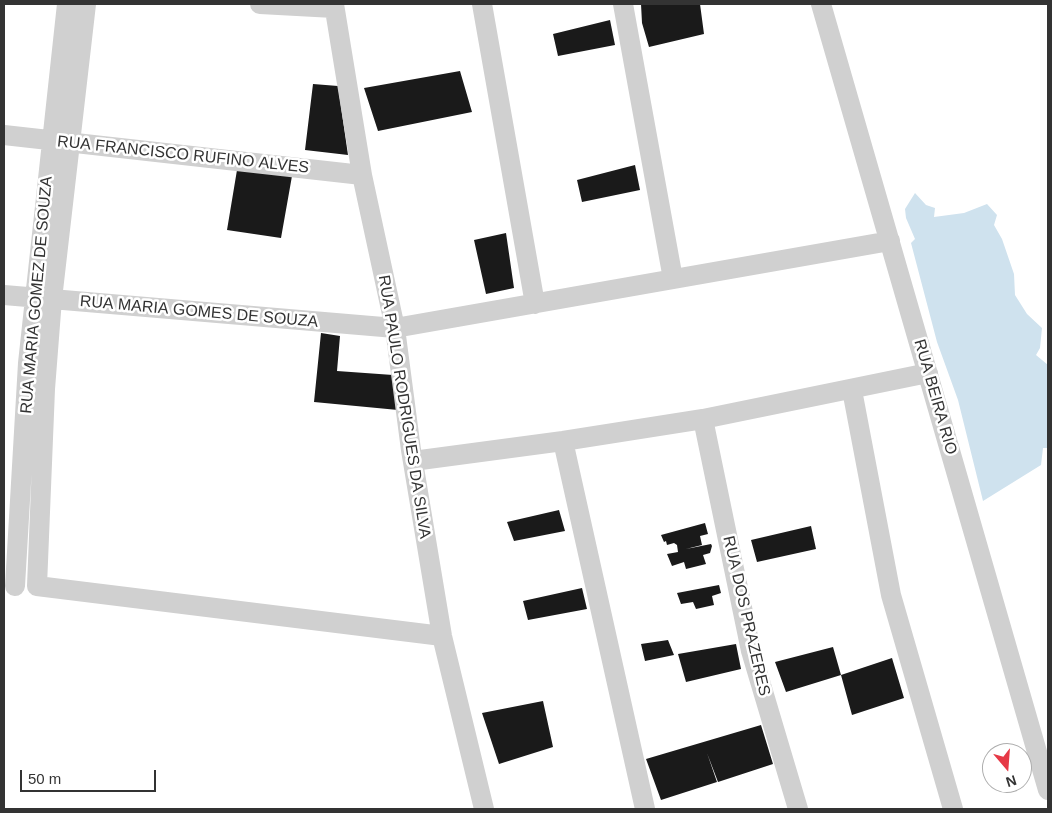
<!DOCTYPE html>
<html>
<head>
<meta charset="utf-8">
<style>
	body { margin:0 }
	#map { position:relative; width:1052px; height:813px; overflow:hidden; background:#fff; font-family:Arial,sans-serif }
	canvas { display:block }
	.frame { position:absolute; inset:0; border:5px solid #333; pointer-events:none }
	.north { position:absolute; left:982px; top:743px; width:50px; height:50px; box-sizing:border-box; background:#fff; border:1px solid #adadad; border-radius:50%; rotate:162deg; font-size:14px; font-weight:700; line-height:20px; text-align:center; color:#333 }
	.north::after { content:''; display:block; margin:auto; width:18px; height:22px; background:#e63946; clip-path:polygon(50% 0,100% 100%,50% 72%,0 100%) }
	.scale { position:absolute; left:20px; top:770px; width:136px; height:22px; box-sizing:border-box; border:2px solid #333; border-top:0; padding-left:6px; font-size:15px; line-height:18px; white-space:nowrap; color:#333; -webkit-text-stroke:4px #fff; paint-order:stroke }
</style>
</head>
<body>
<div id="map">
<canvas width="1052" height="813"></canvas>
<div class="frame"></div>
<div class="north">N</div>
<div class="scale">50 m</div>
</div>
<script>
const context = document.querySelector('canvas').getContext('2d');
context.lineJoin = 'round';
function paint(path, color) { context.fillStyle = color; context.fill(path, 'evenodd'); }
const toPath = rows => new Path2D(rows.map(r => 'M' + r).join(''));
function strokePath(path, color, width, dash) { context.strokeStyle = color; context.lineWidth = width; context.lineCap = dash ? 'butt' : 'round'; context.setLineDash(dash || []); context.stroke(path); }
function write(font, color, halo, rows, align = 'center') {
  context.font = font + ' Arial,sans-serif'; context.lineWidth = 5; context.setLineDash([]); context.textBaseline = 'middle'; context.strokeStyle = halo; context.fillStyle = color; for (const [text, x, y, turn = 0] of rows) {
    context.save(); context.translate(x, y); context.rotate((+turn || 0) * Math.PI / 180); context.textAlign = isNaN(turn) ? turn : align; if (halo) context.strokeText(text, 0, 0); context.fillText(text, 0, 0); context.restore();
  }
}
paint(toPath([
	[915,193,926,205,935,208,934,217,964,213,987,204,997,215,994,225,1002,239,1014,274,1015,295,1027,314,1042,328,1040,348,1036,355,1048,365,1048,448,1043,448,1041,465,983,501,958,400,937,342,911,243,915,239,906,218,905,209]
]), '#cfe2ee');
paint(toPath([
	[641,4,700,4,704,34,649,47,642,23],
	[610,20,615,45,558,56,553,34],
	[460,71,472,112,378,131,364,88],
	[313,84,338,86,348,155,305,150],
	[635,165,640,190,582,202,577,180],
	[237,170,292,176,281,238,227,230],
	[506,233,514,288,486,294,474,240],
	[321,333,340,336,337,371,393,375,398,410,314,402],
	[559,510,565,531,514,541,507,522],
	[705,523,708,534,700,536,702,545,686,549,711,544,712,546,710,553,703,555,706,564,686,569,684,562,672,566,667,554,678,552,677,545,674,543,667,545,666,541,664,542,661,535],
	[811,526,816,549,757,562,751,540],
	[719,585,721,593,712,596,714,605,696,609,693,602,681,604,677,593],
	[582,588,587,609,528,620,523,601],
	[668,640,674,655,645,661,641,644],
	[736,644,741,669,686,682,678,654],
	[833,647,841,675,786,692,775,662],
	[892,658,904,698,852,715,841,675],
	[543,701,553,747,499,764,482,713],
	[761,725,773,764,718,782,707,753,717,782,661,800,646,759]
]), '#1a1a1a');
strokePath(toPath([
	[260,4,334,8],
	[334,4,362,175,395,328,411,450,442,636,484,809],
	[482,4,535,304],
	[623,4,673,279],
	[821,4,1048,790],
	[4,135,362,175],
	[4,295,395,328,890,241],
	[852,390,891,595,953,809],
	[703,419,751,651,798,809],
	[563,441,645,809],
	[413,461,563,441,703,419,928,373],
	[15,586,28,363,67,4],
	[37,586,45,389,52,299,86,4],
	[37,586,442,636]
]), '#d0d0d0', 20);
write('16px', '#333', '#fff', [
	["RUA FRANCISCO RUFINO ALVES",183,155,6],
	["RUA MARIA GOMEZ DE SOUZA",37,295,-85],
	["RUA MARIA GOMES DE SOUZA",199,312,5],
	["RUA BEIRA RIO",935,397,74],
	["RUA PAULO RODRIGUES DA SILVA",404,407,81],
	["RUA DOS PRAZERES",746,616,77]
]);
</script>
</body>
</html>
